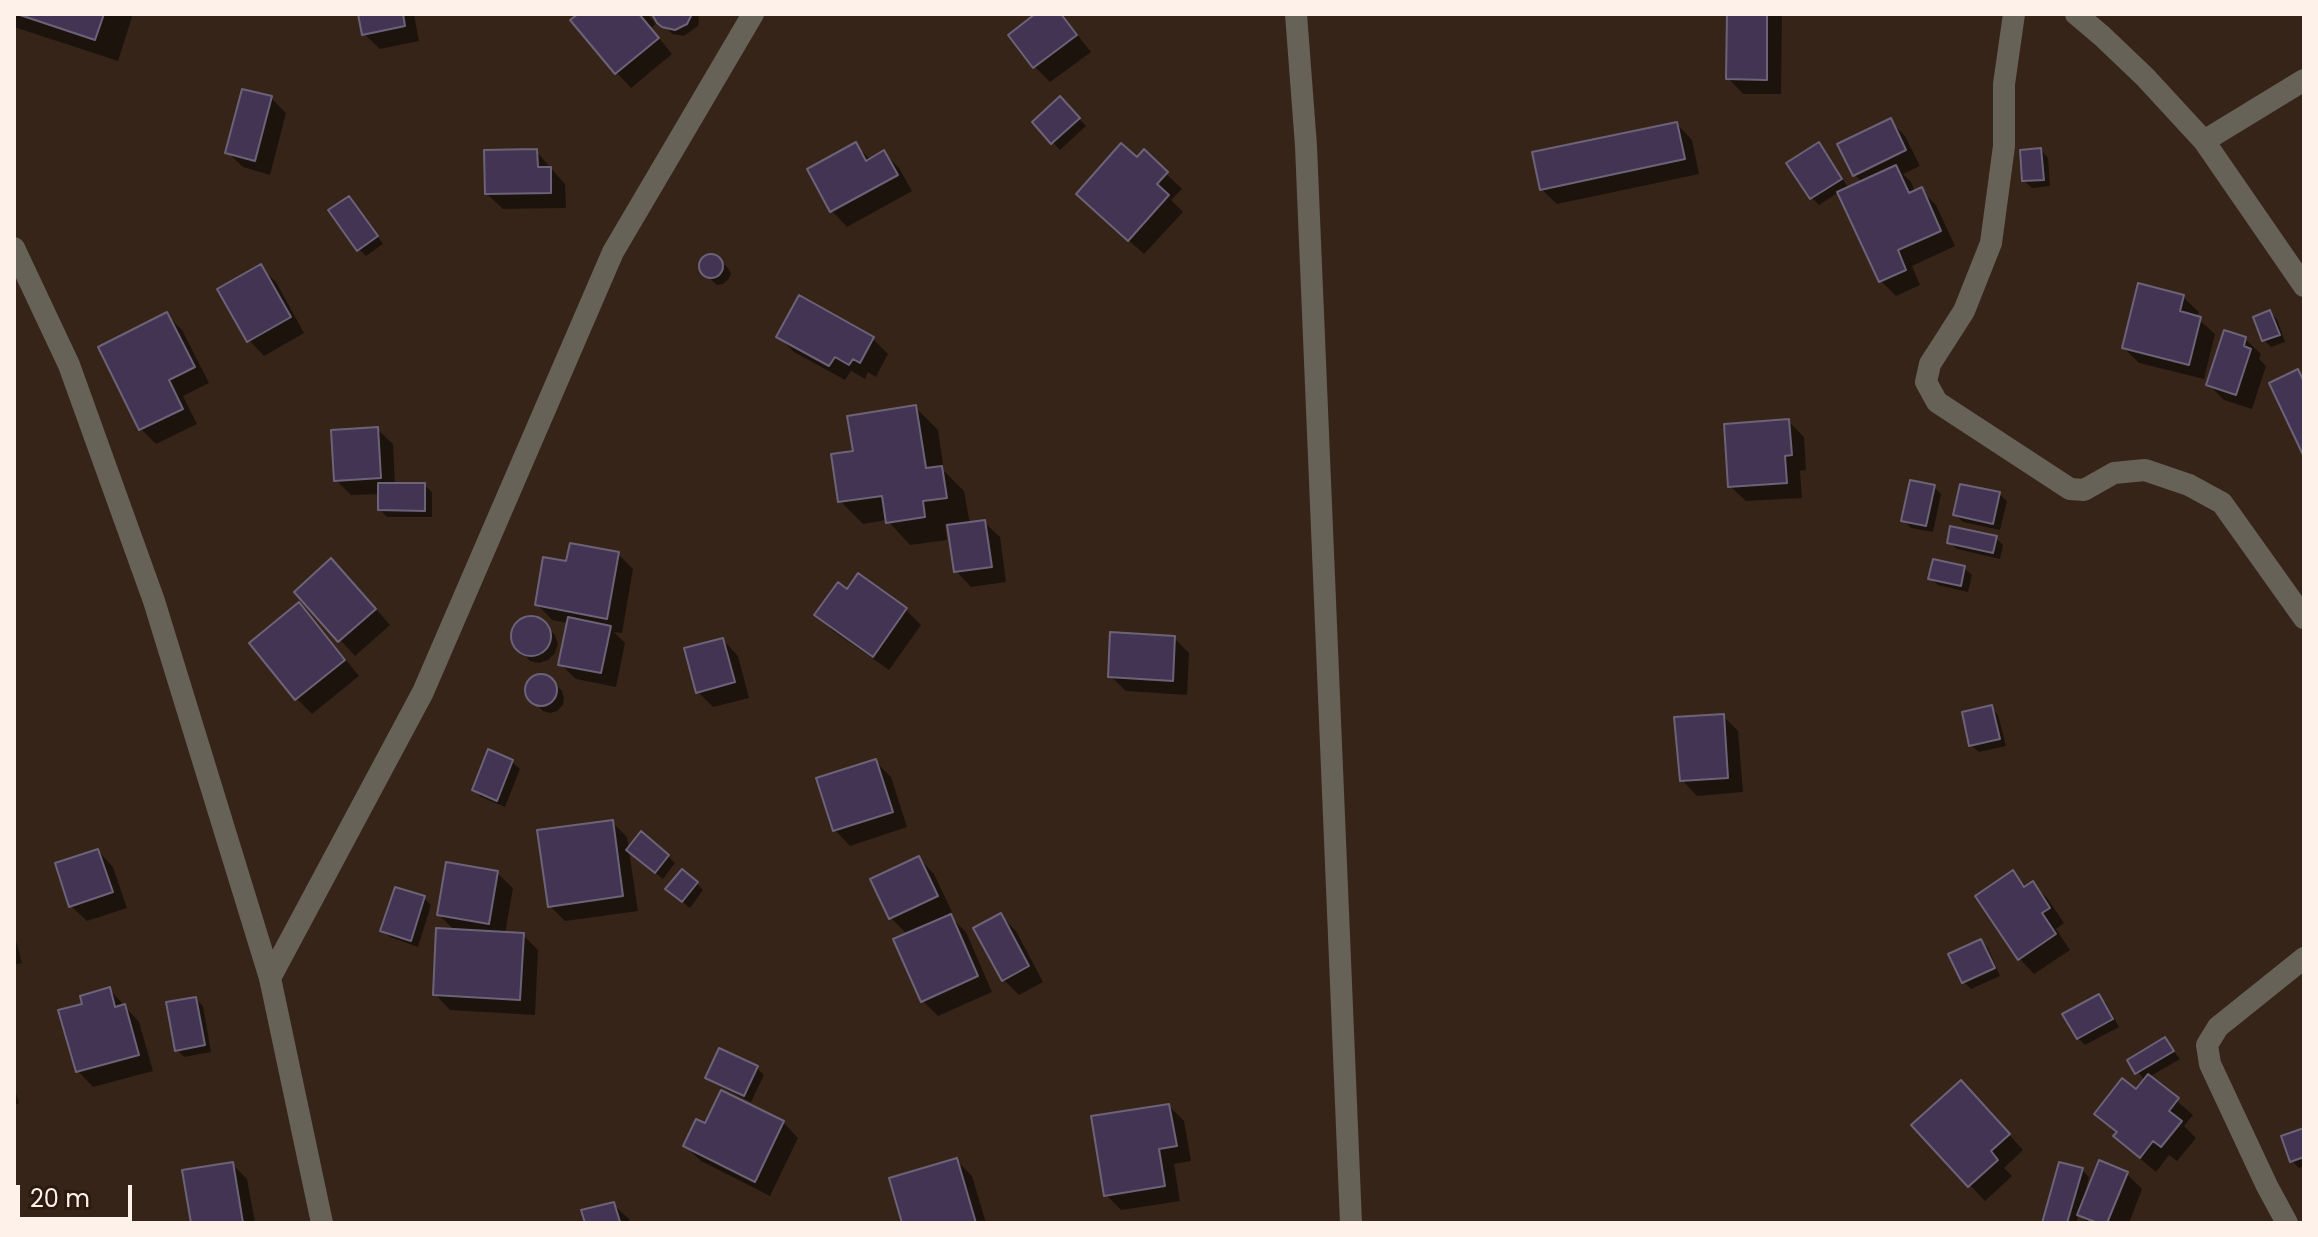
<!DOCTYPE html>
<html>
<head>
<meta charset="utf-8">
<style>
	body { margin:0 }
	#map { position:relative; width:2318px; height:1237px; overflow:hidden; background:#372419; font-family:Poppins,sans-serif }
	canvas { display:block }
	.frame { position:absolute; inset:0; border:16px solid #fef1e9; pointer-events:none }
	.scale { position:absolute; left:16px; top:1185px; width:116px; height:36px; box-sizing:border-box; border:4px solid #fef1e9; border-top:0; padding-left:10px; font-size:24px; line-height:28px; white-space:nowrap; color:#fef1e9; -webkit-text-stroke:6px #2c1a10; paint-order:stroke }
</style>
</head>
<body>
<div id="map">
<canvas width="2318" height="1237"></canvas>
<div class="frame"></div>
<div class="scale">20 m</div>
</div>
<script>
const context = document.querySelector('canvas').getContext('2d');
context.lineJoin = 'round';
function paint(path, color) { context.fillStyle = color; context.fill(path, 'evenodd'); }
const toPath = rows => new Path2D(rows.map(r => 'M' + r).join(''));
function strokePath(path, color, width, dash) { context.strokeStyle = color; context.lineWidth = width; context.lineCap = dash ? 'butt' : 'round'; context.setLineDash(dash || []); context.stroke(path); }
paint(toPath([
	[14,14,133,14,118,61,14,27],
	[360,14,414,14,419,41,380,49,364,34],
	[581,14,647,14,656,24,651,28,672,54,631,88,616,72],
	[655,14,698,14,699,21,698,26,684,36,672,34],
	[1038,14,1061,14,1091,52,1050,82,1035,67,1010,36],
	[1729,14,1782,14,1781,94,1743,94,1728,78],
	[271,98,286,113,270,175,243,167,227,152],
	[1067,106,1086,126,1060,150,1034,122],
	[1890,121,1905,136,1920,166,1903,174,1911,182,1915,192,1921,190,1936,205,1955,246,1912,266,1920,285,1896,296,1881,281,1839,192,1819,205,1812,198,1818,144,1826,152,1849,189,1862,182,1855,175,1840,145],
	[1677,124,1692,140,1699,174,1557,204,1541,189],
	[855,145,871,160,884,153,899,168,912,191,847,227,832,211,810,170],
	[2041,150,2048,158,2050,186,2032,188,2024,181],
	[536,151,565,184,566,208,503,209,487,194],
	[1144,152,1182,189,1171,200,1183,212,1144,254,1094,209],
	[356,205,383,244,366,256,359,249],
	[708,255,714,255,728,268,731,274,728,280,723,284,717,285,703,272,701,266,703,259],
	[260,267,276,282,304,333,264,356,249,340],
	[800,297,873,339,888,354,876,377,868,372,865,379,851,371,845,380,794,352,778,336],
	[2183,297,2199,312,2197,318,2215,334,2204,379,2139,363,2124,348],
	[2270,312,2277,319,2285,342,2271,347,2264,340],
	[167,315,182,330,209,383,183,396,197,424,156,444,141,429],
	[2245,339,2261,354,2259,359,2266,366,2252,409,2224,400,2209,385],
	[915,407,938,430,944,471,964,491,970,524,984,522,1000,537,1006,582,971,587,956,571,949,523,945,524,947,540,910,545,887,520,863,524,840,501,855,452],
	[1788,421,1804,437,1806,470,1800,471,1802,498,1746,501,1730,486],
	[377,429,393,444,395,485,424,485,432,492,432,517,387,517,380,510,380,494,351,495,336,480],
	[1934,487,1941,494,1933,532,1911,528,1904,521],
	[1999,494,2007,501,2000,530,1963,522,1955,515],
	[1996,538,2003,545,2000,559,1957,549,1949,542],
	[618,554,633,569,622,633,614,632,625,643,616,687,576,679,560,664,568,623,552,620,537,604,568,564],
	[1964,568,1972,575,1968,592,1938,585,1930,578],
	[347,576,390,625,355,656,296,592],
	[858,576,906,610,921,625,889,670,832,630,817,615,847,591],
	[299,605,314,620,359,676,312,714,297,699,251,643],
	[530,618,540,620,555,635,558,644,555,653,548,660,539,663,530,661,515,645,512,636,515,627,521,620],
	[1174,638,1189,653,1187,695,1126,691,1110,676],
	[723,640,738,656,749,698,713,707,698,692],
	[542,675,549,677,562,691,564,698,563,705,557,711,550,713,543,711,529,697,527,690,529,682,534,677],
	[1991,708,1998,715,2006,746,1979,752,1971,745],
	[1723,716,1738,731,1743,792,1697,796,1682,780],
	[512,762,520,769,505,807,481,797,474,790],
	[876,762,891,777,907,827,850,846,835,830],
	[612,822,627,837,629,849,668,856,675,863,663,879,629,851,638,911,565,921,550,906],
	[98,851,113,867,127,908,87,921,71,906],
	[919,858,934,874,952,912,948,914,966,932,992,992,938,1016,923,1001,908,935,891,918],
	[497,873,513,888,505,934,523,935,538,950,535,1015,450,1010,435,994,455,931,439,915],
	[2013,873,2027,887,2032,883,2047,898,2064,923,2056,929,2070,950,2034,974,2019,958],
	[696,883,703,890,690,908,675,896],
	[424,898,431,905,418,947,390,937,382,930],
	[1000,915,1016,931,1043,982,1019,995,1004,980],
	[14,933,22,963,14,965],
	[1981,941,1988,948,2000,976,1971,989,1964,982],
	[110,990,139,1022,153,1071,93,1087,78,1071,84,1005],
	[2098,996,2106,1003,2119,1027,2085,1045,2078,1038],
	[196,999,203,1006,211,1052,184,1057,177,1050],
	[2165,1040,2180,1059,2149,1077,2193,1115,2184,1126,2196,1138,2177,1161,2169,1155,2156,1172,2131,1151,2115,1136,2118,1133,2097,1114,2137,1092,2145,1081,2130,1061],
	[757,1068,764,1075,751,1102,715,1084,707,1077],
	[14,1086,19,1103,14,1105],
	[1976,1098,2023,1150,2004,1168,2012,1176,1985,1201,1914,1125],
	[1169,1106,1184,1121,1191,1161,1174,1164,1180,1201,1121,1210,1106,1195],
	[783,1122,798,1138,770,1196,701,1161,685,1146,706,1126],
	[2304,1130,2304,1166,2299,1168,2292,1161],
	[956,1160,972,1176,986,1223,905,1223],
	[232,1164,247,1179,255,1223,193,1223],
	[2082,1170,2089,1177,2085,1193,2087,1194,2127,1174,2142,1189,2129,1223,2088,1223,2079,1214,2076,1223,2044,1223],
	[613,1204,629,1219,630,1223,587,1223]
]), '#0007');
const building = toPath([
	[17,14,104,14,95,40,17,14],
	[358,14,403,14,405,26,362,35,358,14],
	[578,14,639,14,659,38,615,74,570,20,578,14],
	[652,14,692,14,687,24,675,30,662,27,657,23,652,14],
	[1035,14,1061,14,1077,35,1033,68,1008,35,1035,14],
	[1727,14,1767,14,1767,80,1726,79,1727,14],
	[242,89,272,96,255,161,225,153,242,89],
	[1060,96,1080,118,1051,144,1032,122,1060,96],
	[1891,118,1906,150,1853,176,1837,144,1891,118],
	[1677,122,1685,159,1540,190,1532,152,1677,122],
	[856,142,866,161,884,150,898,175,830,212,807,169,856,142],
	[1819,142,1842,179,1810,199,1786,163,1819,142],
	[1121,143,1137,157,1144,149,1168,172,1157,184,1169,195,1128,241,1076,194,1121,143],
	[2041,148,2044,180,2022,181,2020,150,2041,148],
	[537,149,538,167,551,167,551,193,485,194,484,150,537,149],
	[1896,165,1909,193,1922,187,1941,231,1898,250,1906,270,1879,282,1837,192,1896,165],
	[349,196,378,236,357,251,328,210,349,196],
	'699 266a12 12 0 1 1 24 0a12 12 0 1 1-24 0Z',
	[261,264,291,317,247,342,217,289,261,264],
	[2138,283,2184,295,2180,311,2201,317,2189,365,2122,348,2138,283],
	[799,295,874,337,860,363,853,359,849,365,835,357,829,366,776,337,799,295],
	[2270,310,2280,335,2262,341,2253,317,2270,310],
	[167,312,195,367,169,380,183,409,139,430,98,347,167,312],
	[2224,330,2246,337,2244,346,2251,349,2236,395,2206,385,2224,330],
	[2298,369,2304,382,2304,457,2269,383,2298,369],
	[916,405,926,468,942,466,947,498,923,501,925,517,886,523,882,496,838,502,831,454,853,451,847,416,916,405],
	[1789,419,1792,455,1785,456,1787,483,1728,487,1724,424,1789,419],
	[378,427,381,478,334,481,331,430,378,427],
	[1910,480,1935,485,1926,526,1901,521,1910,480],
	[378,483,425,483,425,511,378,510,378,483],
	[1960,484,2000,492,1993,524,1953,515,1960,484],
	[985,520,992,567,954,572,947,525,985,520],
	[1950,526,1997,536,1993,553,1947,543,1950,526],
	[570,543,619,552,607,619,535,605,543,557,566,561,570,543],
	[331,558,376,609,338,642,294,592,331,558],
	[1933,559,1965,566,1961,586,1928,579,1933,559],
	[858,573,907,608,873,657,814,615,838,582,847,589,858,573],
	[299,602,345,660,295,700,249,643,299,602],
	'511 636a20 20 0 1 1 40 0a20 20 0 1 1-40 0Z',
	[568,617,611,626,601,673,558,665,568,617],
	[1110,632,1175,636,1173,681,1108,677,1110,632],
	[723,638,735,682,696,693,684,648,723,638],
	'525 690a16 16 0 1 1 32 0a16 16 0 1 1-32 0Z',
	[1992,705,2000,739,1969,746,1962,712,1992,705],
	[1724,714,1728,778,1680,781,1674,717,1724,714],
	[488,749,513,760,497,801,472,790,488,749],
	[876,759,893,812,833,831,816,778,876,759],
	[613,820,623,896,548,907,537,830,613,820],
	[641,831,669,855,655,873,626,850,641,831],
	[98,849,113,892,69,907,55,863,98,849],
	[919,856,938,896,889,919,870,879,919,856],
	[446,862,498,871,489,924,437,915,446,862],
	[682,869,698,882,682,902,665,889,682,869],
	[2013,870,2024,887,2033,881,2050,908,2042,913,2056,934,2018,960,1975,896,2013,870],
	[395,887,425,896,411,941,380,931,395,887],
	[1001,913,1029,966,1002,981,973,928,1001,913],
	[951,914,978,976,921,1002,893,939,951,914],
	[436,928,524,933,520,1000,433,995,436,928],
	[1981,939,1995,968,1962,983,1948,954,1981,939],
	[110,987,115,1007,125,1004,139,1055,76,1072,58,1010,82,1004,80,996,110,987],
	[2099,994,2113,1019,2077,1039,2062,1014,2099,994],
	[196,997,205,1045,175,1051,166,1002,196,997],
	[2165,1037,2174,1051,2135,1074,2127,1060,2165,1037],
	[719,1048,758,1066,744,1096,705,1078,719,1048],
	[2148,1074,2179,1098,2169,1111,2182,1121,2161,1147,2153,1141,2140,1158,2113,1136,2117,1132,2094,1114,2122,1078,2136,1089,2148,1074],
	[1961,1080,2010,1134,1991,1151,1998,1160,1968,1187,1911,1125,1961,1080],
	[721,1090,784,1121,755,1182,683,1146,696,1119,705,1123,721,1090],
	[1169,1104,1177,1146,1159,1149,1165,1186,1104,1196,1091,1116,1169,1104],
	[2304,1128,2304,1157,2290,1162,2281,1136,2304,1128],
	[957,1158,976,1223,902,1223,889,1178,957,1158],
	[2099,1160,2128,1172,2107,1223,2098,1223,2077,1215,2099,1160],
	[233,1162,243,1223,191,1223,182,1170,233,1162],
	[2059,1162,2083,1168,2067,1223,2042,1223,2059,1162],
	[614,1202,620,1222,625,1223,585,1223,581,1210,614,1202]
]);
paint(building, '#423452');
strokePath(building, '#6c6378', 2);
strokePath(toPath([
	[1296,14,1306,146,1351,1223],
	[2014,14,2004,84,2004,146,1991,243,1964,311,1930,364,1926,382,1937,402,2070,489,2084,490,2114,473,2145,470,2189,485,2222,503,2304,618],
	[2076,14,2102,36,2145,77,2204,141,2304,286],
	[2204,141,2304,80],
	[270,978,423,692,613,252,753,14],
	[2287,1223,2267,1186,2210,1064,2207,1045,2218,1027,2304,958]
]), '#666258', 22);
strokePath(toPath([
	[14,248,69,365,154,601,270,978,322,1223]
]), '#666258', 22);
</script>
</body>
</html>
